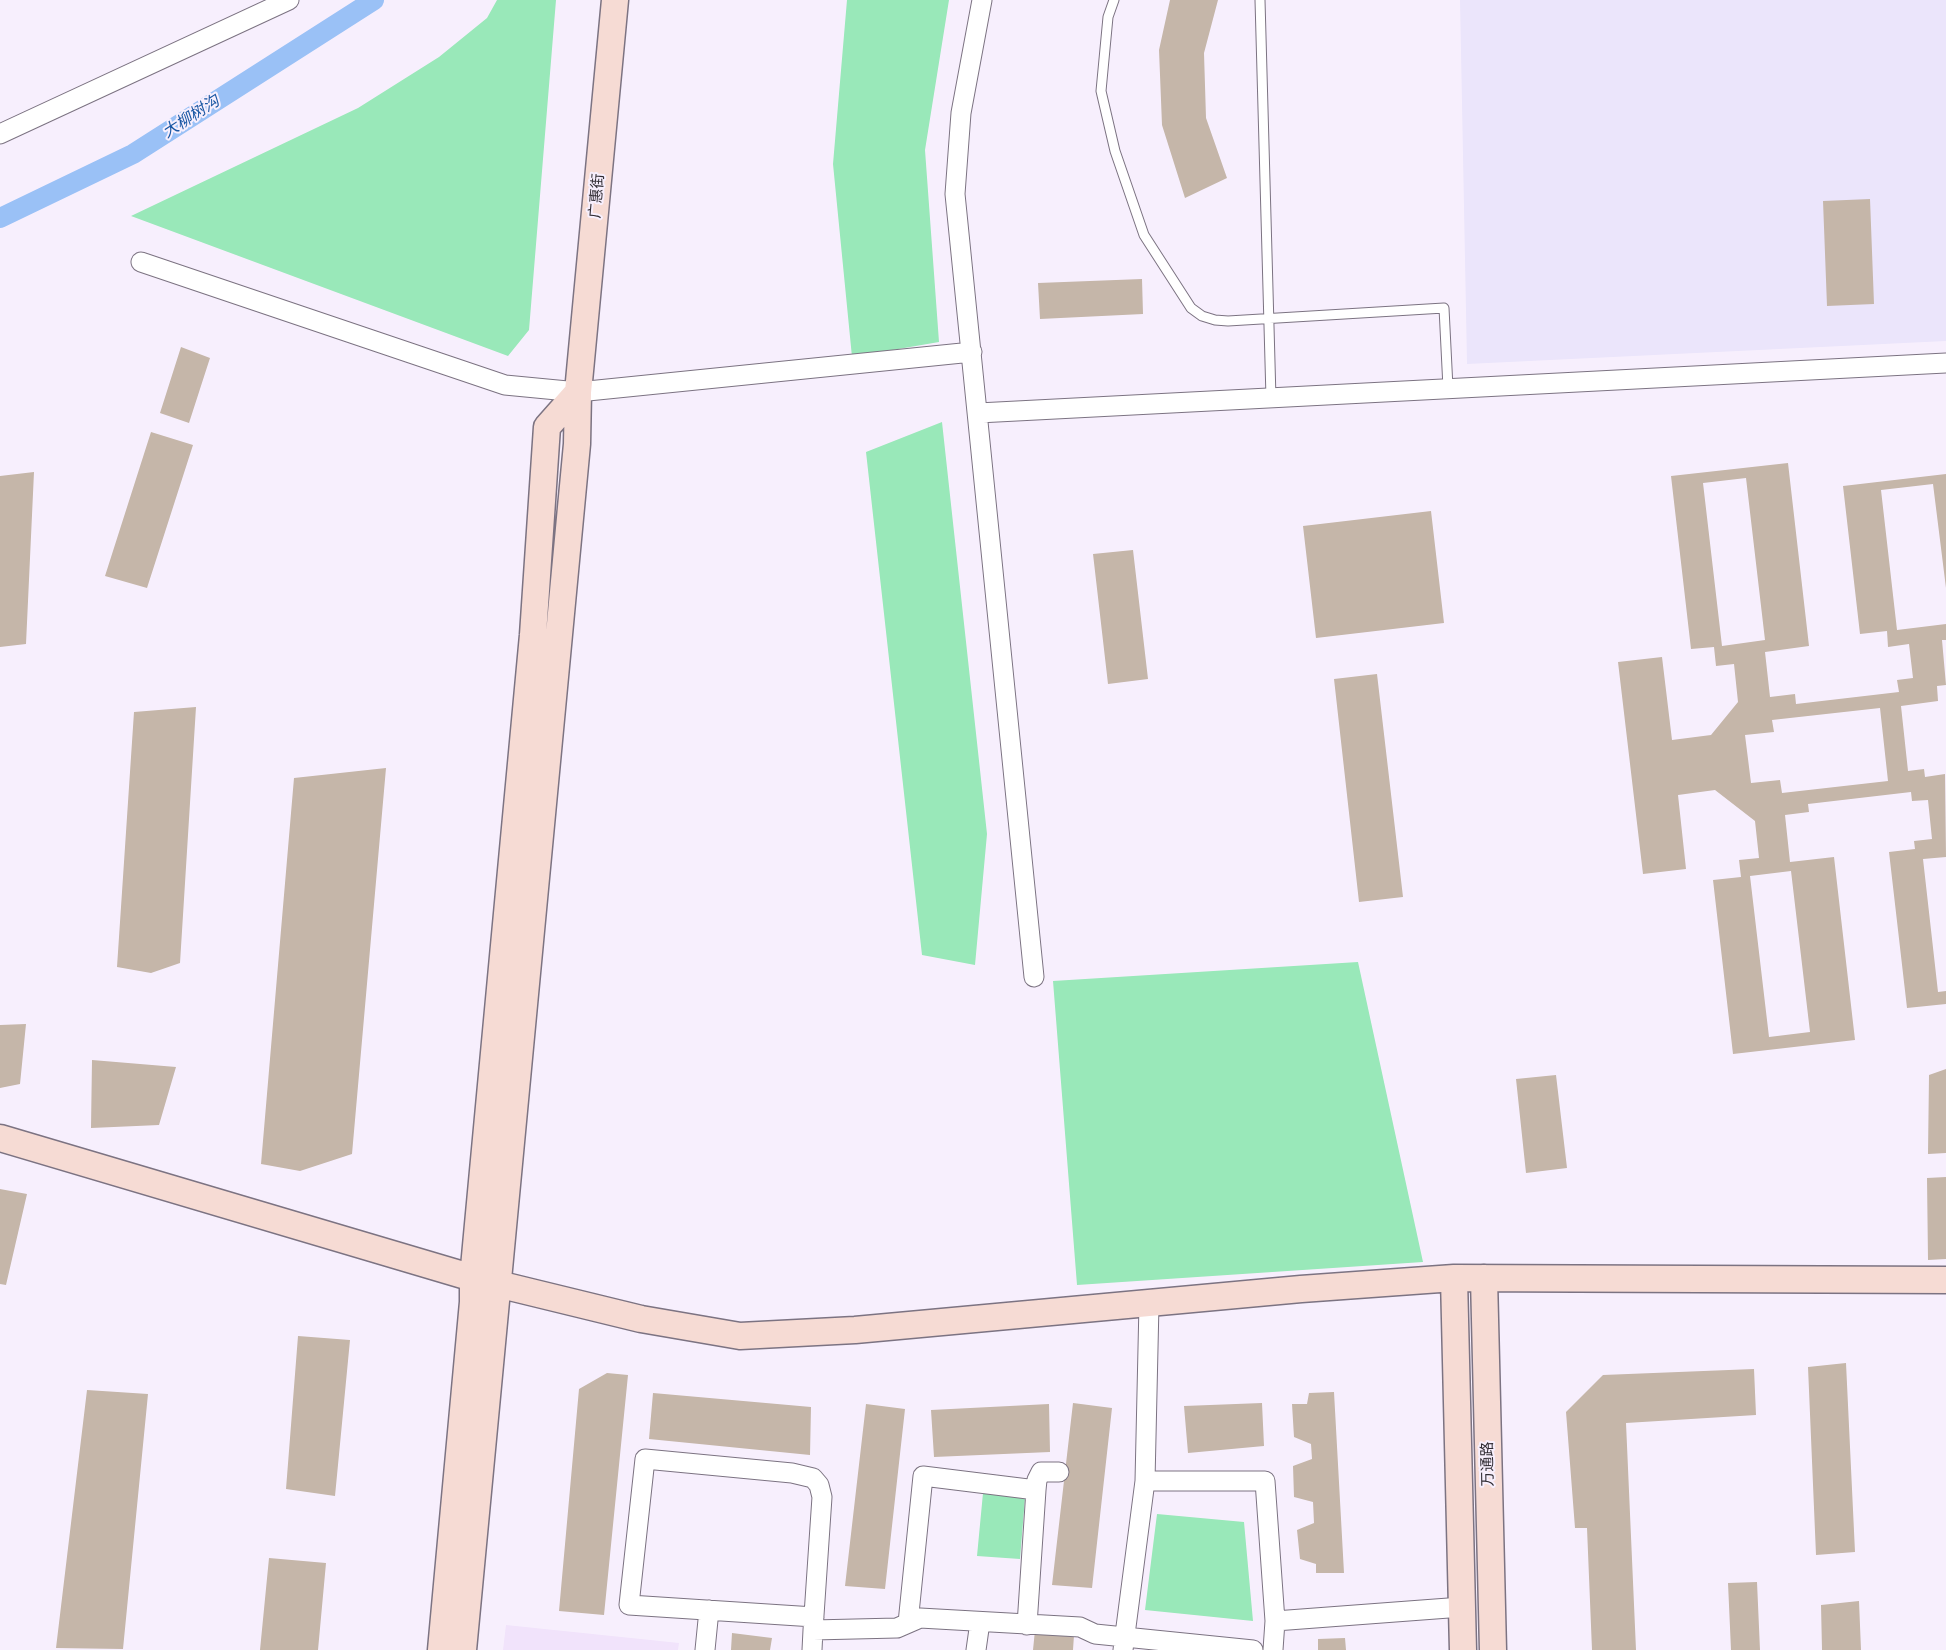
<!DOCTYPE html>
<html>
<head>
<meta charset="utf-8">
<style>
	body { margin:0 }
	canvas { display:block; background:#f7effd }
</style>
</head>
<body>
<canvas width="1946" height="1650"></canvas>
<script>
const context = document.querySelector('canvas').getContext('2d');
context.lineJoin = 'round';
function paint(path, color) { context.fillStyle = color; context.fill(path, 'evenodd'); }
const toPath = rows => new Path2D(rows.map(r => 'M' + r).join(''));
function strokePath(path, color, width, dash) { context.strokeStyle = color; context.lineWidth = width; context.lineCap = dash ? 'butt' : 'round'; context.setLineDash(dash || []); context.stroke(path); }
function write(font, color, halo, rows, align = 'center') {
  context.font = font + ' Montserrat,"Noto Sans SC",sans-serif'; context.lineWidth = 4; context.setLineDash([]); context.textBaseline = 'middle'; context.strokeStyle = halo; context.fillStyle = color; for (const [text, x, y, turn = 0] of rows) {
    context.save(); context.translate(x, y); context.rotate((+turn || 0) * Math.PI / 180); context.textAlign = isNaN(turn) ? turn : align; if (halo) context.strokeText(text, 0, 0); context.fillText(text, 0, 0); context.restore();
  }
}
paint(toPath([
	[1460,0,1946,0,1946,341,1467,364]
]), '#ebe5fb');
paint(toPath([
	[506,1625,679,1643,678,1650,503,1650]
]), '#f1e3fb');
paint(toPath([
	[497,0,556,0,529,330,508,356,131,216,358,108,439,57,487,18],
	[847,0,949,0,925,150,939,342,852,357,833,164],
	[942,422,987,834,975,965,922,955,866,452],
	[1358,962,1423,1262,1077,1285,1053,981],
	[983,1493,1025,1498,1020,1559,977,1556],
	[1157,1514,1244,1522,1253,1621,1145,1610]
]), '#99e8b9');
strokePath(toPath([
	[0,218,133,154,374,0]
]), '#9ac1f6', 20);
paint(toPath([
	[1170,0,1218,0,1204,53,1206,118,1227,178,1185,198,1162,125,1159,50],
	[1870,199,1874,304,1827,306,1823,201],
	[1142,279,1143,314,1040,319,1038,283],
	[181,347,210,358,189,423,160,413],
	[151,432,193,445,147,588,105,576],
	[1788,463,1809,646,1765,652,1770,697,1795,694,1796,704,1899,692,1897,680,1913,678,1909,644,1888,647,1887,631,1860,634,1843,486,1946,474,1946,588,1933,484,1881,490,1897,630,1946,624,1946,640,1942,640,1946,685,1937,686,1938,701,1901,706,1908,771,1924,769,1925,777,1945,774,1946,857,1923,859,1938,992,1946,991,1946,1004,1907,1008,1889,852,1915,849,1914,841,1932,839,1928,800,1912,801,1911,792,1808,804,1809,812,1785,815,1790,862,1834,857,1855,1040,1733,1054,1713,880,1741,877,1739,860,1759,858,1755,821,1715,790,1678,795,1686,869,1643,874,1618,662,1662,657,1672,740,1711,735,1738,702,1734,664,1716,666,1714,647,1691,649,1671,476],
	[1746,478,1765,640,1722,646,1703,483],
	[1880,708,1888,781,1782,793,1780,780,1751,783,1745,735,1774,732,1772,720],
	[1791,871,1810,1032,1769,1037,1750,876],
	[34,472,26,644,0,647,0,476],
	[1431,511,1444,623,1316,638,1303,526],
	[1133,550,1148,679,1108,684,1093,554],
	[1377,674,1403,897,1359,902,1334,679],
	[196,707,180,963,151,973,117,967,134,712],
	[386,768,352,1154,300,1171,261,1164,294,778],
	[26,1024,20,1084,0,1088,0,1025],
	[92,1060,176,1067,159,1125,91,1128],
	[1946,1069,1946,1153,1928,1154,1929,1075],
	[1556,1075,1567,1168,1526,1173,1516,1079],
	[1946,1177,1946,1259,1928,1260,1927,1178],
	[0,1189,27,1194,6,1285,0,1284],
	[298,1336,350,1340,335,1496,286,1489],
	[1846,1363,1855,1552,1816,1555,1808,1367],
	[1754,1369,1756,1415,1626,1423,1636,1650,1592,1650,1587,1528,1575,1528,1566,1412,1603,1375],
	[607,1373,628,1375,604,1615,559,1611,579,1389],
	[87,1390,148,1394,123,1649,56,1648],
	[1334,1392,1344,1573,1316,1573,1316,1564,1300,1559,1297,1530,1314,1523,1313,1502,1294,1497,1293,1466,1312,1459,1311,1444,1294,1437,1292,1404,1307,1404,1309,1393],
	[653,1393,811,1407,810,1455,649,1439],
	[1073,1403,1112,1408,1092,1588,1052,1585],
	[1262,1403,1264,1446,1188,1453,1184,1406],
	[866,1404,905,1409,885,1589,845,1586],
	[1049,1404,1050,1452,934,1457,931,1410],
	[269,1558,326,1563,318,1650,260,1650],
	[1757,1582,1760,1650,1731,1650,1728,1583],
	[1859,1601,1861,1650,1822,1650,1821,1605],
	[1035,1630,1074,1635,1073,1650,1033,1650],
	[732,1633,772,1638,770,1650,731,1650],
	[1345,1638,1346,1650,1318,1650,1318,1639]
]), '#c5b6a9');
const lane = toPath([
	[1114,0,1108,17,1101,91,1115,151,1144,235,1191,308,1202,316,1215,320,1228,321,1444,308,1448,388],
	[1260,0,1271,398]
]);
const street = toPath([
	[982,0,961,113,955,194,1034,977],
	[0,134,289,0],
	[141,262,505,385,578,392,972,352],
	[978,413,1946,363],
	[1149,1304,1145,1481,1265,1481,1275,1621],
	[1036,1490,1037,1480,1041,1472,1059,1472],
	[908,1623,923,1476,1036,1490,1027,1625],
	[813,1630,822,1497,819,1485,813,1478,792,1473,645,1459,629,1605,814,1617],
	[705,1650,709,1610],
	[812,1650,813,1630,897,1628,920,1618,1080,1627,1095,1634,1253,1650],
	[976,1650,980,1622],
	[1123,1650,1145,1481],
	[1273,1650,1275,1621,1462,1607]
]);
const secondary = toPath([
	[0,1138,473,1278,641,1319,740,1336,855,1330,1301,1289,1454,1278,1946,1280],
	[1454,1278,1463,1650],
	[1484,1278,1493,1650],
	[441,1650,473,1302,473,1278,533,635,547,427,578,392],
	[463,1650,577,444,578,392,615,0]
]);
strokePath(lane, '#7c7382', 11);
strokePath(street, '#7c7382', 21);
strokePath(secondary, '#7c7382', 29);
strokePath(lane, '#fff', 9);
strokePath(street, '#fff', 19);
strokePath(secondary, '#f6dbd4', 26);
write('15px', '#2f2b32', '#f7effd', [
	["广惠街",597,196,-85],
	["万通路",1488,1464,-91]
]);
write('italic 16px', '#1856a3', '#f7effd', [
	["大柳树沟",191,117,-33]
]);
</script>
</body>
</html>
